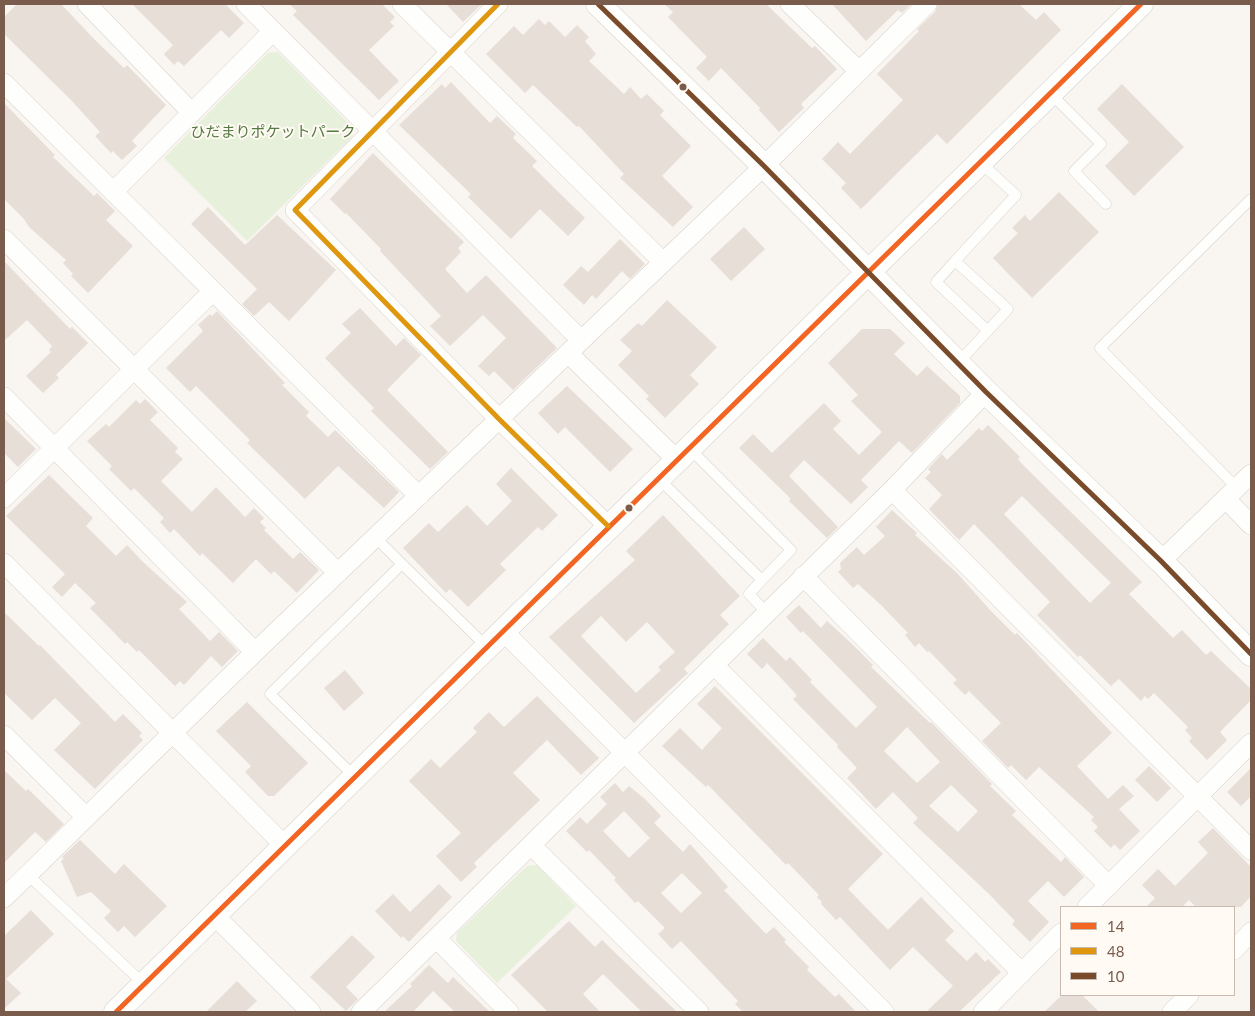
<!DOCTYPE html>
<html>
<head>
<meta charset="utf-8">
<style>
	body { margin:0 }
	#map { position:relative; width:1255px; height:1016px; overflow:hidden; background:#f9f5f0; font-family:Lato,sans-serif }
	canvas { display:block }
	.frame { position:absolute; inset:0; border:5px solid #7a5c4d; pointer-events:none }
	.legend { position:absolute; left:1060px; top:906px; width:175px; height:90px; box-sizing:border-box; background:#fffaf3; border:1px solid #cabbb1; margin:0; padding:6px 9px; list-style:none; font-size:15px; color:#7a5c4d }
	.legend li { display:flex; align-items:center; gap:10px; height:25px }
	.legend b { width:25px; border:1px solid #cabbb1 }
</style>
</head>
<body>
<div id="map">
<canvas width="1255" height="1016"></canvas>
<div class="frame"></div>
<ul class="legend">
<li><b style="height:6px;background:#f26522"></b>14</li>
<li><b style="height:6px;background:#de970f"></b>48</li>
<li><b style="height:6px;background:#7a4b2a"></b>10</li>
</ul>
</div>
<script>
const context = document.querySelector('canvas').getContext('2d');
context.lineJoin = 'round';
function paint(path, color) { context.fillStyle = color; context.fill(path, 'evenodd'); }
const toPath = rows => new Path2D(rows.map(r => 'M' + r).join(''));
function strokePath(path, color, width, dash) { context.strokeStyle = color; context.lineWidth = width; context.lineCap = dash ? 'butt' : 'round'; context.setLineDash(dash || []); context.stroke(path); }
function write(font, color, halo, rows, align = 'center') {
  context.font = font + ' Lato,"Noto Sans JP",sans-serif'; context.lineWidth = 4; context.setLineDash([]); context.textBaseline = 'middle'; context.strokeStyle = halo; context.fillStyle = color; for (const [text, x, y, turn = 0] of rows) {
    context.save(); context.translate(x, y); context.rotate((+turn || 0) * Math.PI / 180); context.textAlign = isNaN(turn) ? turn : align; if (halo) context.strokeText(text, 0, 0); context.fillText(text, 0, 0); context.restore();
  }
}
paint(toPath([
	[278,52,349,124,353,136,247,241,164,158,268,53],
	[537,865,576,906,497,983,456,941,457,933,527,866]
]), '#e7f0db');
paint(toPath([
	[17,4,61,4,95,40,124,68,127,65,166,105,132,141,137,146,122,160,113,151,111,153,95,136,100,132,71,100,4,34,4,17],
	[132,4,225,4,244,23,229,38,221,30,184,66,178,61,174,65,164,54,173,45],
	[289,4,382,4,395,17,390,22,394,26,369,50,399,81,379,100,293,15,297,11],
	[446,4,482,4,463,22],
	[664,4,766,4,812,48,815,46,837,69,801,104,804,108,779,132,759,110,760,108,721,68,709,81,696,68,707,57,668,17,673,12],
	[832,4,911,4,902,13,898,10,866,41],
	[938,4,1019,4,1036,20,1044,12,1061,30,947,144,937,134,861,209,841,188,846,183,822,159,838,142,850,154,903,100,877,74,919,31,917,29,935,12],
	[539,19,545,25,549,21,565,37,577,25,589,37,585,41,596,54,589,61,624,94,630,87,641,99,647,94,664,111,660,115,691,146,662,176,693,207,673,227,620,178,624,174,579,126,577,127,533,85,525,93,486,54,514,26,523,35],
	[451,82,490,123,497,116,516,134,513,138,537,161,532,166,585,218,568,236,540,209,511,239,468,197,471,194,399,125,442,84,445,88],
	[1122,84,1184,147,1134,196,1105,166,1129,142,1097,109],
	[4,103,55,155,53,157,94,196,97,193,115,211,106,220,133,246,88,293,71,276,73,274,63,263,66,260,29,227,24,219,4,199],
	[373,153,464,242,458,248,461,252,445,269,467,293,486,275,557,348,513,390,494,371,489,376,478,366,506,338,483,315,450,346,430,326,441,316,380,251,381,249,346,213,345,214,330,199],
	[1059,192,1099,232,1032,298,993,258,1018,233,1012,228,1025,215,1030,221],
	[208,207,245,245,277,215,336,270,289,321,269,302,254,316,242,304,257,289,191,224],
	[744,227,765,249,731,281,710,259],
	[620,239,645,264,630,279,622,271,596,299,592,295,584,305,563,285,581,266,588,272],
	[4,261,70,329,72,327,88,343,56,375,59,378,43,393,26,376,51,352,49,350,52,346,27,320,4,341],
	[667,300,717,347,690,375,699,384,665,418,646,399,649,396,618,365,632,351,620,340,638,323,642,326],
	[360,308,396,346,404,338,421,355,387,390,448,452,430,469,371,411,374,408,325,358,351,333,342,324],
	[217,311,285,383,282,385,309,412,306,416,328,437,335,430,399,492,384,508,338,466,305,499,247,443,250,440,196,386,190,392,166,368,203,331,198,325,210,314,212,316],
	[862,329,890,329,905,343,894,354,917,376,927,366,960,396,960,403,912,453,899,441,861,480,868,487,851,504,804,460,789,476,838,527,827,538,789,501,791,499,739,448,753,434,772,453,824,403,841,421,833,429,859,455,882,432,851,401,858,395,828,363],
	[567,386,633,449,610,472,565,427,558,434,538,413],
	[145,399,158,412,150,420,178,448,175,452,183,459,161,481,192,512,216,487,245,517,254,508,264,518,260,522,266,528,264,530,293,559,300,552,319,570,297,593,274,571,271,574,256,559,233,583,202,553,200,556,174,529,170,533,160,522,164,518,134,488,131,491,109,469,112,466,87,441,106,424,109,427,136,400,140,404],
	[4,418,36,449,18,467,4,453],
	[988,425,1020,457,1018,459,1023,465,1142,582,1129,594,1173,638,1182,630,1206,655,1211,651,1251,689,1251,700,1220,732,1227,740,1207,760,1189,741,1192,738,1185,730,1188,727,1154,693,1148,699,1145,696,1141,701,1119,679,1111,686,1080,655,1078,657,1037,615,1050,602,974,524,959,540,929,509,942,495,925,478,931,472,928,469,942,454,947,460,979,428,982,431],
	[1022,496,1111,583,1090,603,1004,514],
	[511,468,558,515,542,531,538,527,500,564,506,570,468,607,450,589,446,593,403,548,429,523,438,532,467,505,487,526,512,501,496,484],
	[49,475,93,518,86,526,116,556,127,545,142,561,187,602,179,609,210,641,219,632,238,651,222,667,211,656,184,685,180,681,175,686,139,650,137,652,127,642,125,644,90,608,96,603,75,583,62,597,52,587,65,574,6,516],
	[892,510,917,533,915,535,958,574,990,610,1015,635,1017,633,1112,733,1077,766,1108,799,1123,785,1134,796,1119,809,1140,831,1120,850,1114,844,1111,848,1094,831,1098,827,1091,820,1094,817,1039,767,1026,780,1011,765,1008,768,982,741,1001,723,969,691,965,695,953,683,957,680,929,651,927,652,919,643,915,647,905,635,908,633,881,605,858,584,853,588,838,572,841,569,840,563,857,547,864,555,885,536,876,527],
	[663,515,740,596,720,615,729,624,684,669,688,673,634,723,549,637,635,560,626,551],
	[601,616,626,642,647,622,675,652,658,667,661,670,636,693,581,636],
	[799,605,821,628,827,621,852,644,873,665,871,667,930,723,931,722,992,784,990,786,1016,811,1012,815,1061,862,1065,857,1084,877,1064,897,1048,881,1028,901,1049,922,1030,942,1012,924,1015,921,989,894,913,823,918,818,893,792,876,809,847,778,857,768,837,747,838,745,793,699,797,696,795,693,767,663,762,669,747,654,763,638,786,661,790,657,812,680,810,682,856,728,877,707,803,631,801,633,786,617],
	[907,727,940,762,917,783,884,751],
	[951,785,978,811,958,832,929,806],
	[4,612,39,646,40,645,115,722,123,714,142,733,139,736,143,740,95,789,54,750,81,723,55,698,32,720,4,693],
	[345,670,364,693,344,711,324,688],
	[715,686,883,854,848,889,888,930,921,897,954,931,945,940,967,961,976,952,985,962,988,959,1001,972,959,1012,926,1012,953,986,913,947,890,970,840,917,836,920,821,904,822,902,817,897,819,895,788,863,786,865,708,785,706,787,662,746,680,728,702,750,722,728,697,704],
	[537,696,599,758,581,775,547,740,513,773,540,800,474,863,477,867,461,882,436,856,461,833,409,781,431,759,440,768,477,732,473,728,489,712,504,727],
	[247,702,308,763,274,796,268,796,245,772,251,766,216,731],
	[1149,766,1171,788,1157,802,1135,780],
	[1251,768,1251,796,1241,806,1227,792],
	[4,770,26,791,28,789,64,824,46,842,35,832,4,863],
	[615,783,623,792,629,786,645,799,661,816,654,823,683,852,690,844,728,887,724,890,766,934,774,927,786,940,784,942,809,967,807,970,835,997,839,994,856,1012,743,1012,735,1004,738,1001,681,941,672,949,658,934,665,928,638,901,635,903,614,880,616,878,589,850,587,852,566,831,580,817,587,824,607,804,600,797],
	[624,811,650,838,629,858,603,831],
	[682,873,702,893,681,913,661,893],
	[1213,828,1251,867,1251,896,1241,907,1196,907,1189,900,1182,907,1146,907,1155,898,1142,885,1158,869,1175,886,1208,853,1198,842],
	[80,840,115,874,124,864,167,906,135,937,124,926,118,932,104,918,111,911,91,892,77,897,61,861,64,859,62,857],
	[439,884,452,897,409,942,403,936,401,938,375,911,393,894,410,912],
	[31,910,54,934,6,979,21,993,4,1009,4,936],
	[569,921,595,947,602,940,677,1012,642,1012,603,974,583,994,600,1012,548,1012,511,975],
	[352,935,375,957,346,987,358,999,346,1011,310,977],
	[429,965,448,983,453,977,490,1012,455,1012,433,991,413,1012,384,1012,412,986,410,984],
	[237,981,257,1001,245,1012,206,1012],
	[1062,995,1082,995,1099,1012,1044,1012]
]), '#e6ded7');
const service = toPath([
	[1050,93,1101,144,1074,171,1106,204],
	[955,261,936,282,988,331],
	[958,363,1008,309,955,261,1016,195,980,162],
	[689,448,791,550,762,580],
	[658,478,762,580,749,594,766,612],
	[1237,488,1100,348,1251,199],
	[375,537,402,564],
	[355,777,270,694,402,564,487,647],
	[27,874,144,984]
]);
const minor = toPath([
	[87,4,192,113],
	[246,4,581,340],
	[402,4,662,261],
	[498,4,295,210,499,419,608,526],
	[790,4,859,71],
	[4,83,419,496],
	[113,192,273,31],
	[4,239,338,573],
	[568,353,677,460],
	[4,397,255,652],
	[892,490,1251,850],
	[4,498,213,291],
	[1226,499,1251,525],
	[1161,561,1251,474],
	[4,563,285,846],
	[803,576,1109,886],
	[503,631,884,1012],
	[714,665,1022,973],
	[4,735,85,816],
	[532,846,699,1012],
	[4,898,255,652,764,166,927,4],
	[1087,907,1251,743],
	[214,915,311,1012],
	[436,938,509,1012],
	[1234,950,1251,932],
	[361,1012,892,490,986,392],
	[983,1012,1061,933],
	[1172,1012,1189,995]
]);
const tertiary = toPath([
	[598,4,764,166,986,392,1161,561,1251,654],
	[116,1012,1141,4]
]);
strokePath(service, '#d7d1cb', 11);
strokePath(minor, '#d7d1cb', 20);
strokePath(tertiary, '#d7d1cb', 25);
strokePath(service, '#fefefd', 10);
strokePath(minor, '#fefefd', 19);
strokePath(tertiary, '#fefefd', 24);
strokePath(toPath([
	[116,1012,1141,4]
]), '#f26522', 5);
strokePath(toPath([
	[498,4,295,210,499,419,608,526]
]), '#de970f', 5);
strokePath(toPath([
	[598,4,764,166,986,392,1161,561,1251,654]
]), '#7a4b2a', 5);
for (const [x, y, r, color] of [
	[683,87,4.5,"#7a5c4d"],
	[629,508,4.5,"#7a5c4d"]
]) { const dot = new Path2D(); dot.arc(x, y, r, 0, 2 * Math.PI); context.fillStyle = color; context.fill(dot); strokePath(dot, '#fffaf3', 2); }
write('15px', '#537a41', '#fffaf3', [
	["ひだまりポケットパーク",273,132]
]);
</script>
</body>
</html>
